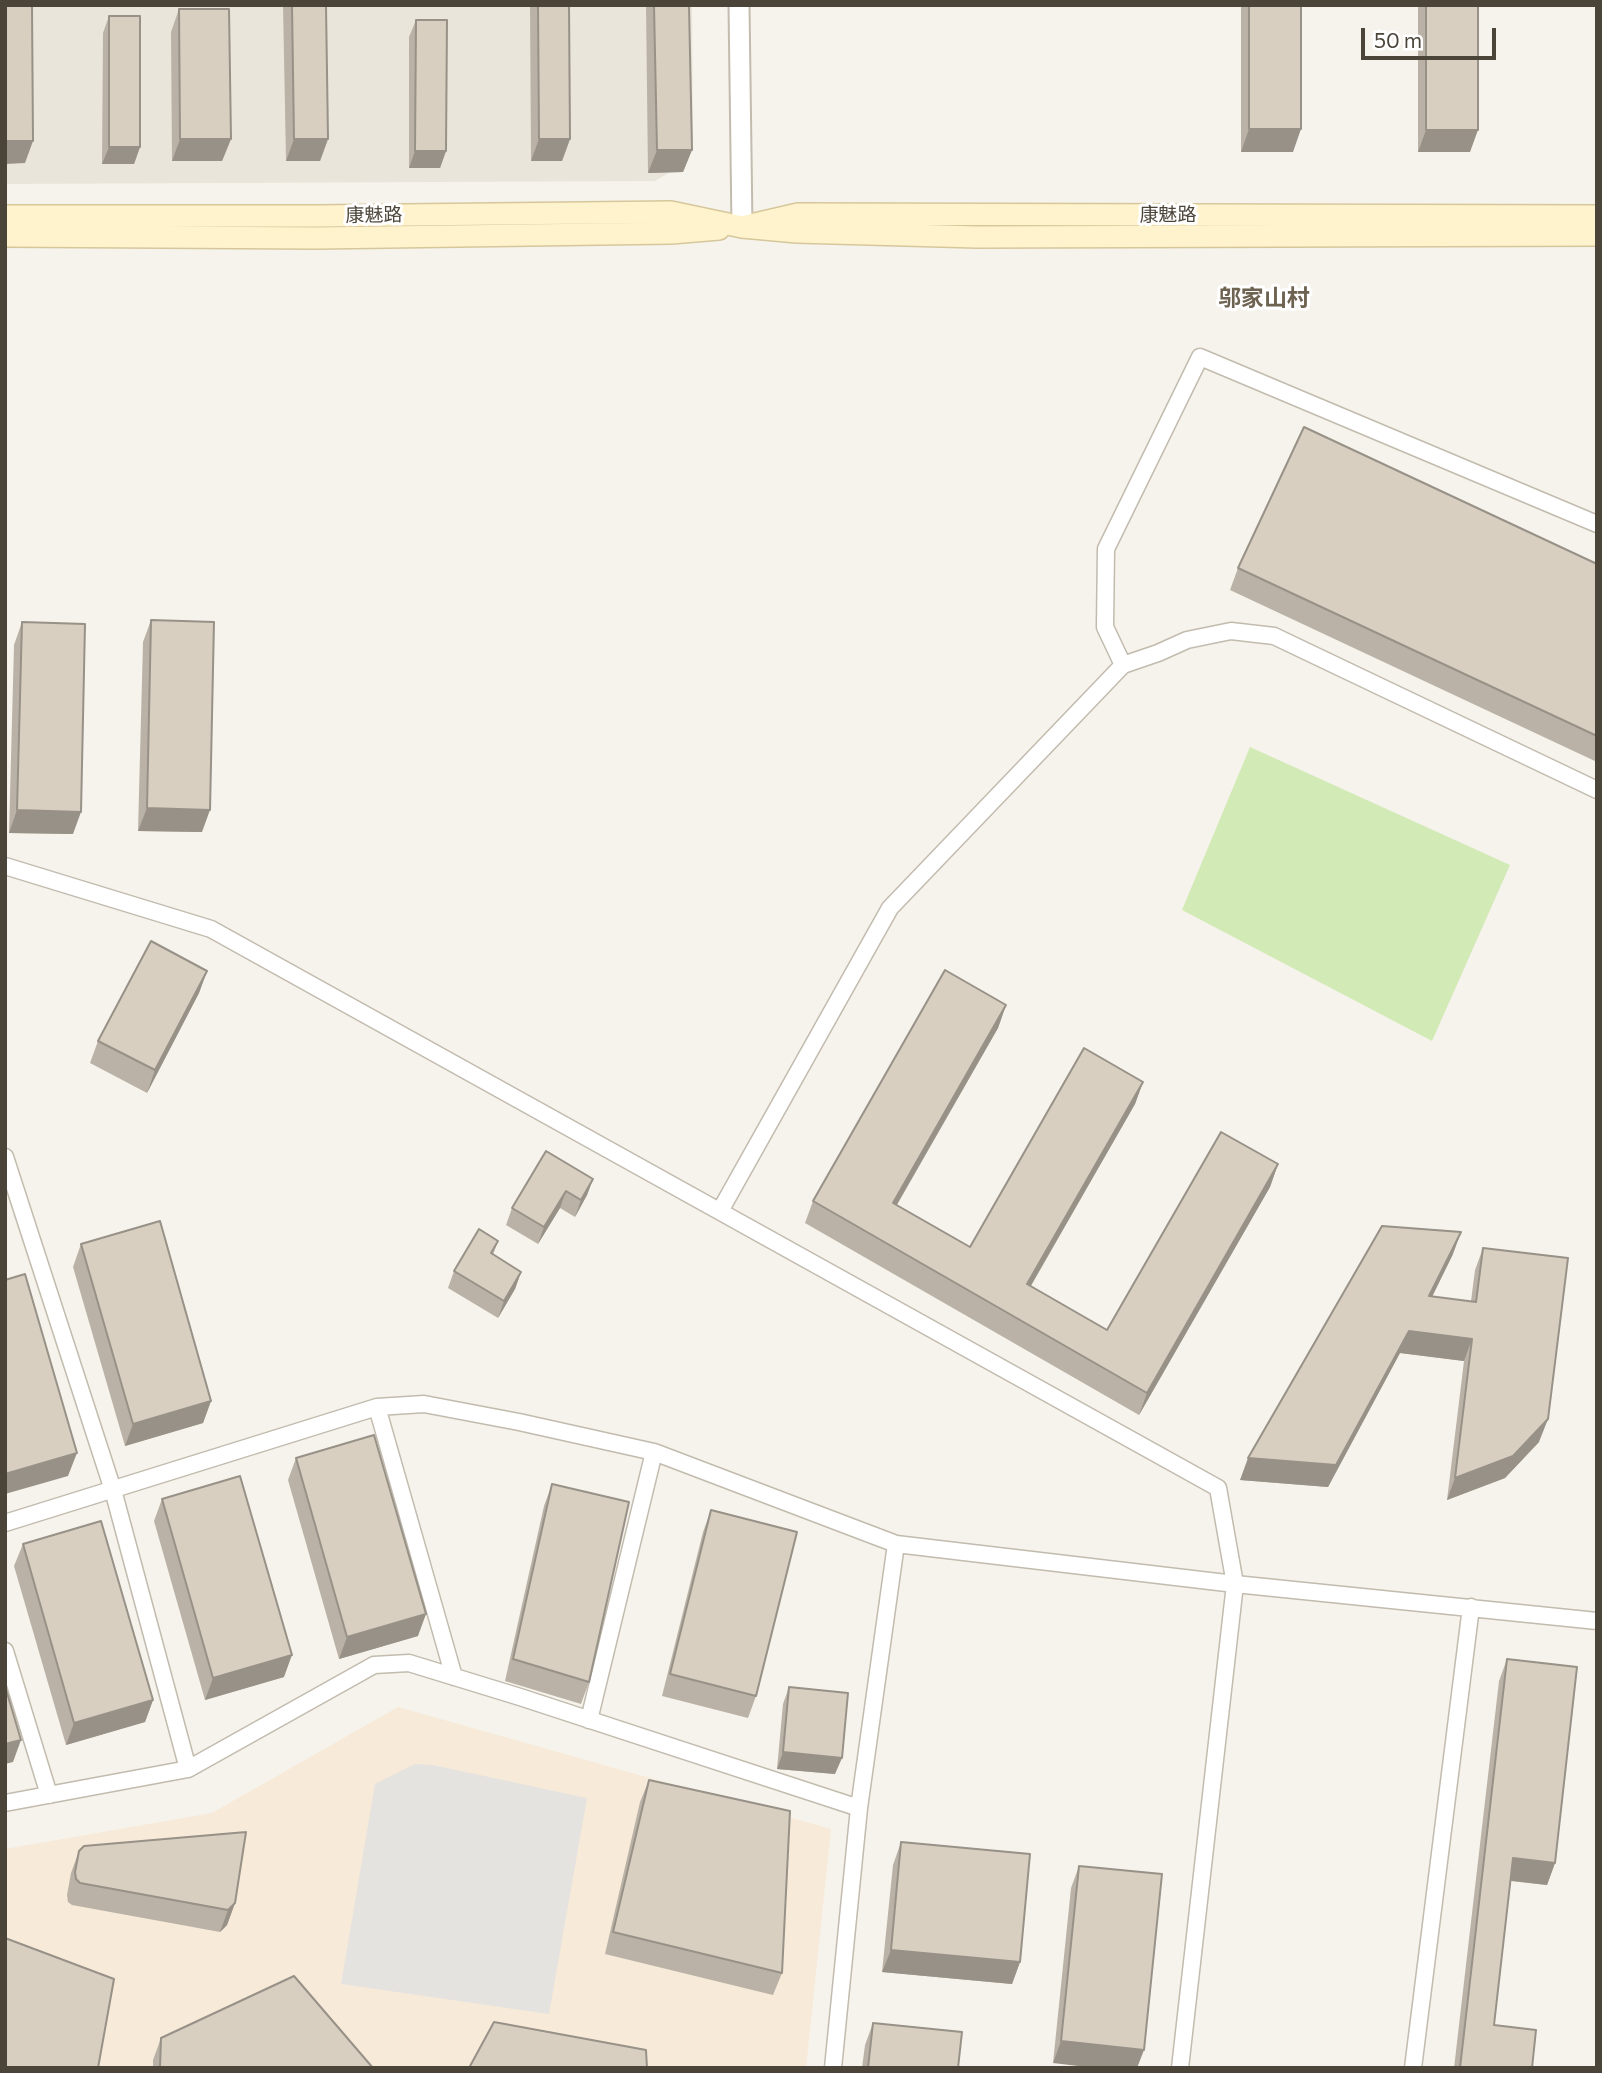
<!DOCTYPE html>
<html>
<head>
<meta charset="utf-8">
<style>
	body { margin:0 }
	#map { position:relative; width:1602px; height:2073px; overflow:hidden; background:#f6f3ec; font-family:Commissioner,sans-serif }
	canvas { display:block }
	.frame { position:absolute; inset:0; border:7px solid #4b4439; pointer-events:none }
	.scale { position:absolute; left:1361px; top:28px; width:135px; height:32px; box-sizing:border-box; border:4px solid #4b4439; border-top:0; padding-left:9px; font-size:21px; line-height:24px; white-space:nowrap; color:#4b4439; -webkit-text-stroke:5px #fff; paint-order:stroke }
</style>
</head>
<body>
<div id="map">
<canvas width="1602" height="2073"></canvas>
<div class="frame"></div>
<div class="scale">50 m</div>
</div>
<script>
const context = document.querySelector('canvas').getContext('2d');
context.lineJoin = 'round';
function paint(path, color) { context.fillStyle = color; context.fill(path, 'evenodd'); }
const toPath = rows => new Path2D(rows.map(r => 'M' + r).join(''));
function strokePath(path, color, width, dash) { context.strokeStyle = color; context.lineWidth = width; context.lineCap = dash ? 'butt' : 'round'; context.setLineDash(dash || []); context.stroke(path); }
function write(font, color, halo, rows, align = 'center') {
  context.font = font + ' Commissioner,"Noto Sans SC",sans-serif'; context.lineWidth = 6; context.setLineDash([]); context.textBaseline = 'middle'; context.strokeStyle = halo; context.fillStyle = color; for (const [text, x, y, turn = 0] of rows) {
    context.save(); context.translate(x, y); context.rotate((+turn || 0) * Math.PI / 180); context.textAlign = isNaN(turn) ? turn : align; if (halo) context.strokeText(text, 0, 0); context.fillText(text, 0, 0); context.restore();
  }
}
paint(toPath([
	[5,5,692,5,693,138,680,166,655,181,5,184]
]), '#eae5da');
paint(toPath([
	[398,1707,831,1829,806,2068,5,2068,5,1849,212,1813]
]), '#f7ead8');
paint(toPath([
	[1250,747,1510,865,1432,1041,1182,910]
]), '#d2eab5');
paint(toPath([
	[415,1764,433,1765,587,1798,549,2014,341,1984,375,1784]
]), '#e5e3e0');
const minor = toPath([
	[1123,665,1105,627,1106,549,1200,357,1597,524],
	[5,866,211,929,1218,1488,1235,1584,1180,2068],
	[5,1157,113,1490,188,1769],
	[720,1211,890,908,1123,665,1158,653,1187,640,1231,631,1274,636,1597,790],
	[377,1407,454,1677],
	[5,1523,377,1407,424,1404,519,1422,654,1452,896,1544,1235,1584,1597,1621],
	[5,1651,49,1795],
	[589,1720,654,1452],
	[5,1803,188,1769,374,1665,409,1663,520,1697,859,1808],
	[833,2068,859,1808,896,1544],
	[1413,2068,1471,1607]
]);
const tertiary = toPath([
	[739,5,742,227]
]);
const secondary = toPath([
	[5,216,317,216,671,212,742,227],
	[1597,216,798,214,742,227,797,232,977,237,1597,235],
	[5,236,317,238,671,233,719,229]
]);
strokePath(minor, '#c2bbae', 19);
strokePath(tertiary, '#c2bbae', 23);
strokePath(secondary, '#d6c79b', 24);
strokePath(minor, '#fff', 16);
strokePath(tertiary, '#fff', 19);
strokePath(secondary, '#fff3cd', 21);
paint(toPath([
	[283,5,326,5,328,139,320,161,286,161],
	[530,5,569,5,570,139,562,161,531,161],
	[646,5,689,5,692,150,683,172,648,173],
	[1241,5,1301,5,1293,152,1241,152],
	[1418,5,1478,5,1470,152,1418,152],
	[179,9,231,139,222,161,172,161,171,32],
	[109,16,140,147,134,164,102,164,103,33],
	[416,20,446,151,440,168,409,168,409,37],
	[1597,564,1597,762,1230,590,1238,568],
	[151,620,202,832,138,831,143,642],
	[22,622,73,834,9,833,14,645],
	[207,971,199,993,147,1093,90,1063,98,1041],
	[1006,1005,998,1028,897,1205,970,1247,1143,1082,1135,1104,1031,1286,1107,1330,1278,1164,1270,1187,1139,1415,805,1223,813,1201],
	[593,1179,587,1195,575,1217,560,1208,538,1244,506,1225,512,1208],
	[498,1241,493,1255,521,1272,515,1289,498,1318,448,1288,454,1271],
	[81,1244,211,1401,203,1423,125,1446,73,1267],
	[1483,1248,1539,1442,1505,1478,1447,1500,1464,1361,1400,1353,1328,1487,1240,1480,1453,1254,1432,1297,1471,1301,1475,1270],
	[296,1458,418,1636,339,1659,288,1480],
	[552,1484,589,1682,581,1704,505,1681,544,1506],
	[162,1499,284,1677,205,1700,154,1521],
	[711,1510,756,1696,748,1718,662,1696,703,1532],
	[23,1544,153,1700,145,1722,66,1745,14,1566],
	[1507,1659,1555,1863,1547,1885,1510,1881,1494,2025,1532,2068,1454,2068,1499,1681],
	[789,1687,835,1774,777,1769,783,1704],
	[649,1780,782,1973,773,1995,605,1954,640,1802],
	[901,1842,1020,1962,1012,1984,882,1972,893,1865],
	[79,1851,235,1903,227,1925,220,1932,72,1905,68,1902,67,1895,71,1873],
	[1079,1866,1162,1874,1053,2063,1071,1888],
	[873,2023,958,2068,862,2068,865,2045],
	[161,2038,373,2068,153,2068,153,2060]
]), '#bab2a6');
paint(toPath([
	[1249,129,1301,129,1293,152,1241,152],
	[1426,130,1478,130,1470,152,1418,152],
	[180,139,231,139,222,161,172,161],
	[294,139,328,139,320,161,286,161],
	[539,139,570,139,562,161,531,161],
	[5,141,33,141,25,163,5,164],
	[109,147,140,147,134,164,102,164],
	[657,150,692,150,683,172,648,173],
	[415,151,446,151,440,168,409,168],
	[147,808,210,810,202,832,138,831],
	[17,810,81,812,73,834,9,833],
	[207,971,199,993,147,1093,155,1070],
	[1006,1005,998,1028,885,1225,893,1203],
	[1143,1082,1135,1104,1019,1306,1027,1284],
	[1278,1164,1270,1187,1139,1415,1147,1393],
	[593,1179,587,1195,575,1217,581,1200],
	[566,1191,560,1208,538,1244,544,1227],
	[1461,1232,1453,1254,1421,1319,1429,1296],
	[521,1272,515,1289,498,1318,504,1301],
	[1409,1331,1472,1339,1464,1361,1400,1353,1328,1487,1240,1480,1248,1458],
	[211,1401,203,1423,125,1446,133,1424],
	[1548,1419,1539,1442,1505,1478,1447,1500,1455,1478],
	[77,1453,68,1476,5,1494,5,1474],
	[426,1614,418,1636,339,1659,347,1637],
	[292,1655,284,1677,205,1700,213,1678],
	[153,1700,145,1722,66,1745,74,1723],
	[21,1740,13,1762,5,1764,5,1744],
	[783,1752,842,1758,835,1774,777,1769],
	[1513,1858,1555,1863,1547,1885,1505,1880],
	[235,1903,227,1925,220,1932,228,1910],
	[891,1950,1020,1962,1012,1984,882,1972],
	[1061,2041,1144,2050,1137,2068,1095,2068,1053,2063]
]), '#979187');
const building = toPath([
	[5,5,32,5,33,141,5,141,5,5],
	[292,5,326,5,328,139,294,139,292,5],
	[538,5,569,5,570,139,539,139,538,5],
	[654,5,689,5,692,150,657,150,654,5],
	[1249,5,1301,5,1301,129,1249,129,1249,5],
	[1426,5,1478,5,1478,130,1426,130,1426,5],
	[179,9,229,9,231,139,180,139,179,9],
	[109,16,140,16,140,147,109,147,109,16],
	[416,20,447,20,446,151,415,151,416,20],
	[1304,427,1597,564,1597,736,1238,568,1304,427],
	[151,620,214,622,210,810,147,808,151,620],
	[22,622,85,624,81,812,17,810,22,622],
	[151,941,207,971,155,1070,98,1041,151,941],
	[945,970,1006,1005,893,1203,970,1247,1084,1048,1143,1082,1027,1284,1107,1330,1221,1132,1278,1164,1147,1393,813,1201,945,970],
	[546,1151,593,1179,581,1200,566,1191,544,1227,512,1208,546,1151],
	[160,1221,211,1401,133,1424,81,1244,160,1221],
	[1382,1226,1461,1232,1429,1296,1476,1302,1483,1248,1568,1258,1548,1419,1513,1456,1455,1478,1472,1339,1409,1331,1336,1465,1248,1458,1382,1226],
	[479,1229,498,1241,491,1253,521,1272,504,1301,454,1271,479,1229],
	[25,1274,77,1453,5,1474,5,1280,25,1274],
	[374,1435,426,1614,347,1637,296,1458,374,1435],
	[240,1476,292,1655,213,1678,162,1499,240,1476],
	[552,1484,629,1502,589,1682,513,1659,552,1484],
	[711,1510,797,1532,756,1696,670,1674,711,1510],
	[101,1521,153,1700,74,1723,23,1544,101,1521],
	[1507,1659,1577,1667,1555,1863,1513,1858,1494,2025,1536,2030,1532,2068,1460,2068,1507,1659],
	[5,1686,21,1740,5,1744,5,1686],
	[789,1687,848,1693,842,1758,783,1752,789,1687],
	[649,1780,790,1811,782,1973,613,1932,649,1780],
	[246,1832,235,1903,228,1910,80,1883,76,1879,75,1872,79,1851,84,1846,246,1832],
	[901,1842,1030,1854,1020,1962,891,1950,901,1842],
	[1079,1866,1162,1874,1144,2050,1061,2041,1079,1866],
	[5,1938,114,1979,98,2068,5,2068,5,1938],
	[294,1976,373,2068,160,2068,161,2038,294,1976],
	[494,2022,646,2050,647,2068,469,2068,494,2022],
	[873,2023,962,2032,958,2068,868,2068,873,2023]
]);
paint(building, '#d8cfc1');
strokePath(building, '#979187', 2);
write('19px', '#4b4439', '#fff', [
	["康魅路",374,215,-1],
	["康魅路",1168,215]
]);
write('bold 23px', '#6e6250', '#fff', [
	["邬家山村",1264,298]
]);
</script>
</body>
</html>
